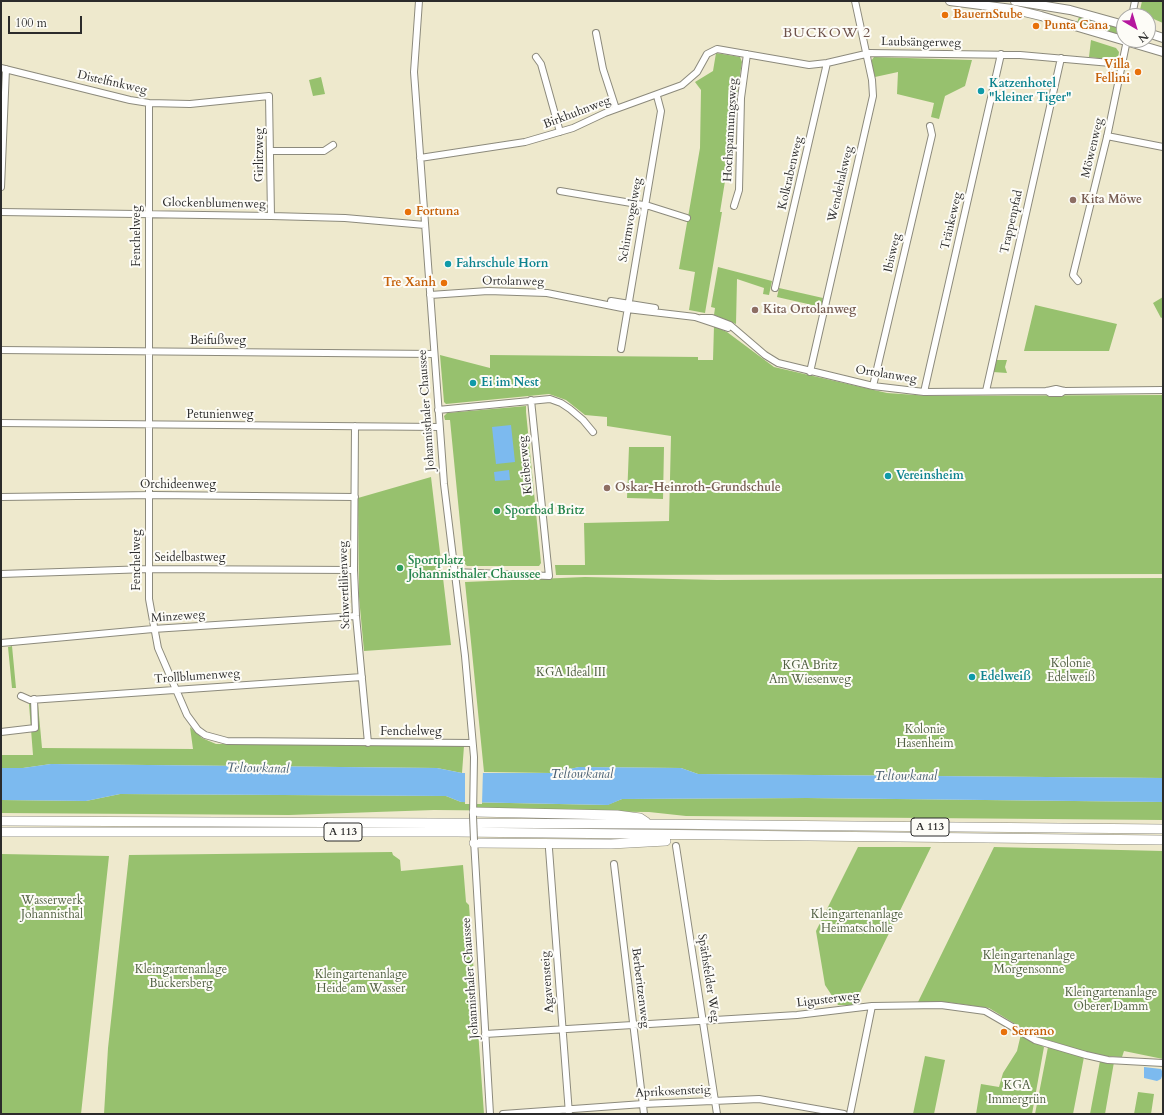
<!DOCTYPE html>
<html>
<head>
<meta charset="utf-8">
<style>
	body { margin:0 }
	#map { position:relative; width:1164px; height:1115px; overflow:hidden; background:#eee9cd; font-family:Cardo,serif }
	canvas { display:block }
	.frame { position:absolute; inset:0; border:2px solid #2b2b2b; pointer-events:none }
	.north { position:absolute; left:1116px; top:8px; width:40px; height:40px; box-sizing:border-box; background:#fdfcf7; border:1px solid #a9a8a5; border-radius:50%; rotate:142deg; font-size:11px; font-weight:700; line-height:16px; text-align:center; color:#2b2b2b }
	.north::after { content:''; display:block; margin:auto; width:14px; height:18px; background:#b5179e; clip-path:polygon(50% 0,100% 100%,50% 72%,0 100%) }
	.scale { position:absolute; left:8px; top:16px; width:74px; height:18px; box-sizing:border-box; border:2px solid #2b2b2b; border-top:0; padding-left:5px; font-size:12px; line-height:14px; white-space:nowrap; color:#2b2b2b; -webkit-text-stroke:3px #fdfcf7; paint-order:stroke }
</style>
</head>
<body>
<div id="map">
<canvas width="1164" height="1115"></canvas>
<div class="frame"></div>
<div class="north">N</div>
<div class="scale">100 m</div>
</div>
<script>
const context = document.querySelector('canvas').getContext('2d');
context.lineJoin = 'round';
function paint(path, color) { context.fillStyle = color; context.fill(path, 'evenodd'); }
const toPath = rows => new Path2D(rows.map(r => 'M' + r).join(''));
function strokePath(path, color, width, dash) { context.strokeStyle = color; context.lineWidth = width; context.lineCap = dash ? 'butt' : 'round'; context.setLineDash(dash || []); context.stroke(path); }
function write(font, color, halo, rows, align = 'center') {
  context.font = font + ' Cardo,serif'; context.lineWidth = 4; context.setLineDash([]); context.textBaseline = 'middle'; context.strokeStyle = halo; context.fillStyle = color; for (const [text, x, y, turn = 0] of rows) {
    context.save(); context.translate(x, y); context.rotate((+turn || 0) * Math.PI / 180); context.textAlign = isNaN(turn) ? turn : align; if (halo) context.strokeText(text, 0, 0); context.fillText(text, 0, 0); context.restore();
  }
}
paint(toPath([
	[1142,1,1163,1,1163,23,1142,14,1140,10],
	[1079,17,1119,26,1117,34,1077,23],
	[1091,40,1116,48,1119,52,1118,58,1115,60,1089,57],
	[716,53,740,57,742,62,737,94,736,113,720,212,722,212,705,313,689,310,695,272,679,269,700,148,701,90,695,82,713,71],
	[874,57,972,60,965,86,945,96,939,119,931,117,934,103,897,94,898,72,875,77,871,61],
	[321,77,325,94,313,96,309,80],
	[718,267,772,281,769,295,763,294,764,288,737,279,736,324,714,315,715,308,711,307],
	[779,288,823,298,821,307,777,297],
	[1163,297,1163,317,1161,318,1153,303],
	[1035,305,1117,324,1109,351,1024,351],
	[714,326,727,332,774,367,887,393,930,396,1163,395,1163,574,556,575,555,565,585,565,584,523,669,521,671,436,607,426,607,417,585,415,566,400,549,394,446,404,444,402,440,355,490,368,490,355,698,357,698,360,713,360],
	[995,360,1007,360,1005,367,1007,373,993,372],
	[526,406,526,412,541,563,539,566,467,566,464,563,450,420,445,420,444,416,447,413],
	[629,447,664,447,663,499,627,498],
	[431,477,451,645,364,651,359,597,358,498],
	[585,577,717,580,1163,578,1163,778,698,774,681,768,579,767,551,773,484,772,465,582],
	[12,646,16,688,12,688,8,647],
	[29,704,38,704,42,748,193,749,190,727,202,738,216,744,464,746,462,773,437,768,51,764,23,768,1,768,1,755,33,755],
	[120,794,446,796,461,802,607,805,622,799,807,798,1163,802,1163,820,686,816,649,812,434,810,289,815,1,813,1,800,86,801],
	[858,847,931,847,854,1005,838,1005,825,985,816,931],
	[994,847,1163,851,1163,1059,1124,1051,1122,1057,1099,1056,1035,1036,989,1008,946,1002,918,1002],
	[392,852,393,855,400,860,401,871,463,865,466,902,469,905,484,1114,104,1114,108,1048,129,855],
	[1,854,109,856,81,1114,1,1114],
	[1021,1034,1044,1047,1032,1114,976,1114,981,1084,999,1087,1003,1073,1017,1051],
	[1048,1047,1084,1057,1073,1114,1035,1114],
	[925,1056,945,1060,934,1114,913,1114],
	[1100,1061,1114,1062,1105,1114,1090,1114],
	[1138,1092,1154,1094,1151,1114,1134,1114]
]), '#97c16e');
paint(toPath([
	[511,425,515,462,496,464,492,427],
	[509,470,510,480,495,481,494,472],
	[51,764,437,768,462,773,551,773,579,767,681,768,698,774,1163,778,1163,802,807,798,622,799,608,805,461,802,446,796,120,794,86,801,1,800,1,768,23,768],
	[1144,1067,1161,1069,1163,1073,1161,1079,1157,1081,1144,1078]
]), '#7cbaef');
paint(toPath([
	[483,770,482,804,465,804,465,771]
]), '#eee9cd');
const minor = toPath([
	[419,1,414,72,444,484,465,656,474,757,473,816],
	[1132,16,1135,1],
	[596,33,603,69,616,109],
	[536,57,541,64,560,132],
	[1,68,130,100,149,103,190,104,269,96,271,216],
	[149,103,149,599,158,648,187,715,198,730,205,735,227,741,472,743],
	[1107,136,1163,147],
	[271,151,324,151,333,145],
	[420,158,525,142,573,128,605,113,682,85,697,72,707,54,717,49,809,65,827,63,870,53,1020,55,1122,64],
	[1,187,6,69],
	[560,191,649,206,687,218],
	[734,206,739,190,741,98,747,54],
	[1,212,271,216,345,218,425,225],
	[1078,281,1073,275,1107,137,1127,40],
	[775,288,827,63],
	[430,295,488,291,547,293,627,309,695,317,728,328],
	[611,301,655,308],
	[701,318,712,318,730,325,765,355,778,363,873,386,924,392,1047,391,1056,389,1064,391,1163,390],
	[621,349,661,111,657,96],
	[1,350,434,354],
	[810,372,873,96,872,80,855,1],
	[873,386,932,135,930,126],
	[986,391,1061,58],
	[1047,391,1050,393,1061,393,1064,391],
	[924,392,1001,54],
	[438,410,550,399,561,403,570,409,583,420,593,432],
	[1,423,439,427],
	[355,426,354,570,356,616,368,743],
	[1,497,153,495,355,497],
	[454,572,549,576,531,400],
	[1,574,148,569,354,570],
	[1,643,153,629,356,616],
	[21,696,30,700,362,677],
	[1,732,35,728,34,699],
	[474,840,490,1114],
	[676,846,717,1114],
	[549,849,569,1114],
	[614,864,644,1114],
	[485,1034,797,1015,872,1006,941,1005,985,1011,1035,1040,1086,1055,1108,1060,1163,1063],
	[503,1114,643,1104,759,1099,844,1114],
	[850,1114,872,1006]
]);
const major = toPath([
	[950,1,1012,9,1041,16,1163,52],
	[1015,1,1070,10,1124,25],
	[1148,33,1163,38]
]);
const highway = toPath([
	[474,812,617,815,640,818,646,822],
	[1,821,649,824,1163,829],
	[1,832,457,832,1163,840],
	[474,843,611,844,666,841]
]);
strokePath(minor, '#8c8a7c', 8);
strokePath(major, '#8c8a7c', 10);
strokePath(highway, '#8c8a7c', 10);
strokePath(minor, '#fff', 6);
strokePath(major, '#fff', 8);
strokePath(highway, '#fff', 9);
const minorBridge = toPath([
	[473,816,474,840]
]);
strokePath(minorBridge, '#8c8a7c', 8, []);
strokePath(minorBridge, '#fff', 6);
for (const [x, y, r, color] of [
	[945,15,4,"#e8710a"],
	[1036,26,4,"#e8710a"],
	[1138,72,4,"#e8710a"],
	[981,91,4,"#0f9aa8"],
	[1073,200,4,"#8d6e63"],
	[408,212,4,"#e8710a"],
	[448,264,4,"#0f9aa8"],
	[444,283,4,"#e8710a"],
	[755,310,4,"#8d6e63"],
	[473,383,4,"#0f9aa8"],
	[888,476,4,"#0f9aa8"],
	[607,488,4,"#8d6e63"],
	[497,511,4,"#2e9e5b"],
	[400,568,4,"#2e9e5b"],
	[972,677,4,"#0f9aa8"],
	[1004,1032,4,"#e8710a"]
]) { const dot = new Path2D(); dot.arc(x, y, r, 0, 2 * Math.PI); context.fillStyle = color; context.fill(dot); strokePath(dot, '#fdfcf7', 1.5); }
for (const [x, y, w] of [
	[930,827,38],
	[343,832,38]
]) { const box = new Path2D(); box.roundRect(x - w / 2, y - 9, w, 18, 3); context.fillStyle = '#fdfcf7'; context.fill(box); strokePath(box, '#2b2b2b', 1); }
write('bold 11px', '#2b2b2b', null, [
	["A 113",930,827],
	["A 113",343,832]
]);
write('bold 12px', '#c56008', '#fdfcf7', [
	["BauernStube",953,15],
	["Punta Cana",1044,26],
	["Villa",1130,65,"right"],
	["Fellini",1130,79,"right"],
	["Fortuna",416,212],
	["Tre Xanh",436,283,"right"],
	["Serrano",1012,1032]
], 'left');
write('12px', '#2b2b2b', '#fdfcf7', [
	["Laubsängerweg",921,43,1],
	["Distelfinkweg",112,83,13],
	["Birkhuhnweg",577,113,-21],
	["Hochspannungsweg",731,130,-87],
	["Möwenweg",1093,148,-77],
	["Girlitzweg",260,155,-90],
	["Kolkrabenweg",791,173,-77],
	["Wendehalsweg",841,184,-77],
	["Glockenblumenweg",214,204,1],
	["Schirmvogelweg",631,220,-80],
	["Tränkeweg",952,221,-77],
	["Trappenpfad",1012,222,-77],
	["Fenchelweg",137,236,-90],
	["Ibisweg",893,253,-77],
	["Ortolanweg",513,282,1],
	["Beifußweg",218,341],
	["Ortolanweg",886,375,9],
	["Johannisthaler Chaussee",427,410,-94],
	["Petunienweg",220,415],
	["Kleiberweg",526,465,-96],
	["Orchideenweg",178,485],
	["Seidelbastweg",190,558],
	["Fenchelweg",137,560,-90],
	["Schwertlilienweg",345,585,-92],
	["Minzeweg",178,617,-4],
	["Trollblumenweg",197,677,-4],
	["Fenchelweg",411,732],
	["Johannisthaler Chaussee",471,978,-94],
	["Späthsfelder Weg",708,978,81],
	["Agavensteig",548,982,-94],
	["Berberitzenweg",640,988,83],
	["Ligusterweg",828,1000,-7],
	["Aprikosensteig",673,1092,-3]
]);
write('bold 12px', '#0d838f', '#fdfcf7', [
	["Katzenhotel",989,84],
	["\"kleiner Tiger\"",989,98],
	["Fahrschule Horn",456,264],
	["Ei im Nest",481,383],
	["Vereinsheim",896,476],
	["Edelweiß",980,677]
], 'left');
write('bold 12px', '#785e54', '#fdfcf7', [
	["Kita Möwe",1081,200],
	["Kita Ortolanweg",763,310],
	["Oskar-Heinroth-Grundschule",615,488]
], 'left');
write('bold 12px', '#27864d', '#fdfcf7', [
	["Sportbad Britz",505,511],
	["Sportplatz",408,561],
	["Johannisthaler Chaussee",408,575]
], 'left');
write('12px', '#516042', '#fdfcf7', [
	["Kolonie",1071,664],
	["Edelweiß",1071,678],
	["KGA Britz",810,666],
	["Am Wiesenweg",810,680],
	["KGA Ideal III",571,673],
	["Kolonie",925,730],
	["Hasenheim",925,744],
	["Wasserwerk",52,901],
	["Johannisthal",52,915],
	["Kleingartenanlage",857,915],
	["Heimatscholle",857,929],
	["Kleingartenanlage",1029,956],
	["Morgensonne",1029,970],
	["Kleingartenanlage",181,970],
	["Buckersberg",181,984],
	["Kleingartenanlage",361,975],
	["Heide am Wasser",361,989],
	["Kleingartenanlage",1111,993],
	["Oberer Damm",1111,1007],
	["KGA",1017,1086],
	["Immergrün",1017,1100]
]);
write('italic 13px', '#475d70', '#fdfcf7', [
	["Teltowkanal",258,769,1],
	["Teltowkanal",582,775],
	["Teltowkanal",906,777]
]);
context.letterSpacing = '1px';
write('14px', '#6e524a', '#fdfcf7', [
	["BUCKOW 2",827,34]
]);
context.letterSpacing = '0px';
</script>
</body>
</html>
